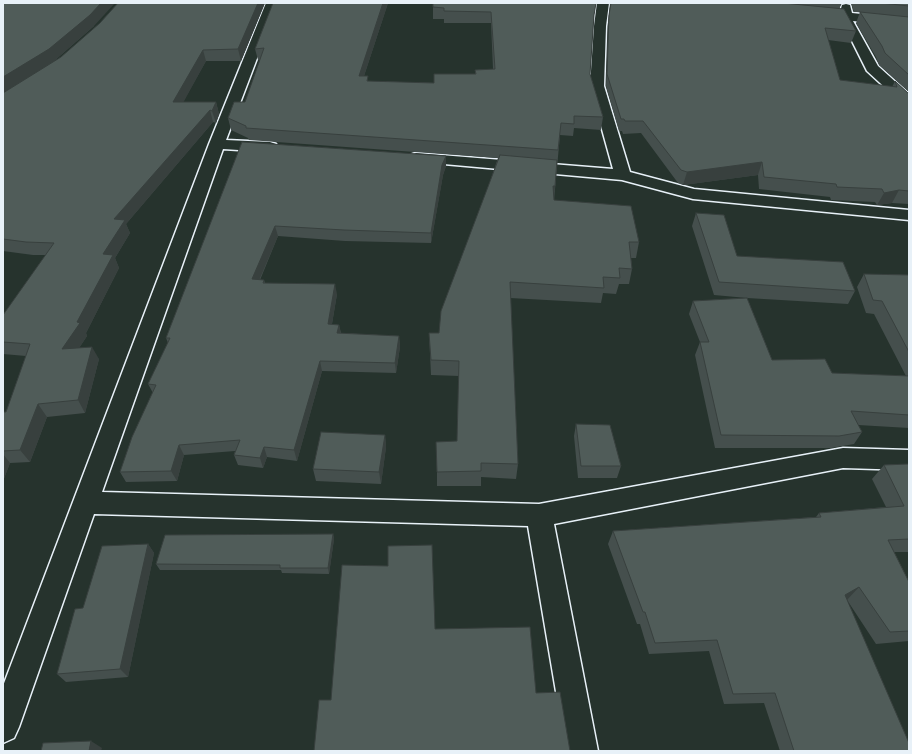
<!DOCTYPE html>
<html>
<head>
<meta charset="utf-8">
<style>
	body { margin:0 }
	#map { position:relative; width:912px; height:754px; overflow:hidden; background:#26332d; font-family:Kalam,sans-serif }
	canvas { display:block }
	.frame { position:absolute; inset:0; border:4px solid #e8f1f8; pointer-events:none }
</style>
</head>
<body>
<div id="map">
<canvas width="912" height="754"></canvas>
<div class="frame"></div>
</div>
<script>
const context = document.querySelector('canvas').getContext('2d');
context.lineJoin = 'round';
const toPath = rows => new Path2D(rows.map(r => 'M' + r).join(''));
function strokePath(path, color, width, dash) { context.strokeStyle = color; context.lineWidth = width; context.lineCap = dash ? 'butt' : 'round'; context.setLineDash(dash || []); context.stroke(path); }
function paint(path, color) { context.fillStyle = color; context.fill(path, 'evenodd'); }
const minor = toPath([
	[266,3,278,3,226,140,270,142,276,144,278,147,276,150,270,152,223,149,102,492,539,504,843,448,909,450,909,470,843,468,554,524,598,751,566,751,528,526,94,514,19,727,14,738,3,743,3,686,209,144,266,3],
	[597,3,609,3,606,26,604,86,630,172,694,189,909,210,909,220,693,199,622,180,410,161,408,158,410,155,416,153,613,169,590,86,594,26,597,3],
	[846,4,850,5,852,13,909,19,909,27,853,21,878,66,909,94,909,106,904,105,867,71,841,19,818,17,814,16,812,13,814,10,818,9,840,12,842,5,846,4]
]);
strokePath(minor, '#e8f1f8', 3);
paint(minor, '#26332d');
paint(toPath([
	[3,3,94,26,54,61,17,84,61,57,100,23,118,3,265,3,241,61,206,61,183,102,216,102,219,114,216,123,213,122,126,224,130,233,115,258,119,268,86,333,87,336,79,348,99,359,85,413,47,417,30,462,10,463,3,481,3,412,6,412,26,356,3,354,3,315,46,255,33,255,3,251],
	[273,3,388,3,364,76,368,81,434,83,475,74,475,70,493,69,491,23,444,23,444,19,433,19,433,3,594,15,590,74,603,117,601,130,574,128,573,136,560,135,554,200,639,242,636,258,631,258,632,269,629,284,619,284,616,294,603,293,601,303,510,298,518,464,516,479,481,477,481,486,437,486,437,472,457,441,459,376,431,375,429,333,439,333,498,158,249,140,248,138,231,130,228,118,245,102,260,60,258,60,255,49],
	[610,3,842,3,839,9,856,31,851,43,828,40,840,80,892,87,895,81,909,94,909,204,892,203,877,205,875,202,831,200,830,197,759,189,758,175,683,185,678,183,641,133,623,134,622,131,619,131,606,86,608,26],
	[851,3,909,3,909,92,879,65,876,57,856,23,860,12,854,12],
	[242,142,446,156,446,166,443,175,431,243,345,241,278,236,260,280,264,280,265,283,337,294,332,324,339,325,341,333,399,336,400,347,396,373,322,371,297,461,267,457,263,468,238,465,234,455,235,451,184,455,177,481,126,482,120,472,153,393,148,384,168,343,166,338],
	[696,213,737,256,855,291,848,304,747,298,772,360,832,373,906,376,874,314,866,313,857,287,864,274,909,275,909,428,858,425,862,432,854,444,831,448,715,448,695,355,700,342,689,314,693,301,747,298,714,295,692,226],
	[576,424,621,466,617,478,578,478,574,436],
	[385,435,386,447,381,484,316,481,313,469],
	[909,464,909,552,894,552,909,582,909,641,876,644,847,600,909,751,780,751,764,703,724,704,709,651,649,654,640,624,637,624,608,544,613,531,816,517,819,513,886,507,872,479,884,465],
	[333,534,334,539,329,574,282,573,281,570,160,570,156,564],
	[148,544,154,553,128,677,66,682,57,674,83,608]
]), '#454f4d');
paint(toPath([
	[101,3,115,3,94,26,54,61,3,93,3,77],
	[258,3,265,3,241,61,238,49],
	[383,3,388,3,360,88,359,76],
	[203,50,206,61,177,114,173,102],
	[216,102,219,114,216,123,212,111],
	[210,110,213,122,126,224,130,233,115,258,119,268,86,333,87,336,70,362,62,349,77,322,103,254,114,219],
	[446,156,446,166,443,175,431,243,431,233,442,165],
	[762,162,758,175,683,185,687,172],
	[553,186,555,186,553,201],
	[899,190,892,203,877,205,884,193],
	[275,226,278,236,255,290,252,279],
	[335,284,337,294,330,335,328,324],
	[339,325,341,335,337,333],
	[399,336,400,347,396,373,395,363],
	[92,347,99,359,85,413,78,400],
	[320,361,322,371,297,461,294,450],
	[38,404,47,417,30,462,20,450],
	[385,435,386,447,381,484,379,472],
	[179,445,184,455,177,481,171,471],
	[264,447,267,457,263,468,260,458],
	[3,454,10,463,3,481],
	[333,534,334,539,329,574,328,568],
	[148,544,154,553,128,677,120,669],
	[859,587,847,600,845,595],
	[91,741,102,748,101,751,89,751]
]), '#38403e');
const building = toPath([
	[3,3,101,3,90,15,49,49,3,77,3,3],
	[118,3,258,3,238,49,203,50,173,102,216,102,212,111,210,110,114,219,125,220,103,254,113,255,77,322,80,323,62,349,92,347,78,400,38,404,20,450,3,451,3,412,6,412,30,344,3,342,3,315,54,243,26,242,3,239,3,93,61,57,100,23,118,3],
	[273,3,383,3,359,76,368,76,367,81,434,83,434,74,476,74,475,70,495,69,491,12,444,11,444,8,433,7,433,3,596,3,594,15,590,74,603,117,574,116,574,124,561,123,558,150,246,128,246,126,228,118,234,102,245,102,264,48,255,49,273,3],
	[611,3,783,3,844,9,856,31,825,28,840,80,897,87,895,81,909,94,909,191,899,190,884,193,882,189,837,187,836,184,764,177,762,162,687,172,681,170,643,121,625,121,624,119,621,119,607,74,609,15,611,3],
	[881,3,909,3,909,6,881,3],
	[860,12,909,17,909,75,885,53,882,46,860,12],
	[242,142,446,156,442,165,431,233,344,230,275,226,252,279,264,280,263,283,335,284,328,324,339,325,337,333,399,336,395,363,320,361,294,450,264,447,260,458,234,455,240,440,179,445,171,471,120,472,132,437,156,385,148,384,170,338,166,338,242,142],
	[500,155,557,160,555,186,553,186,554,200,631,206,639,242,629,242,632,269,619,268,620,278,603,277,604,288,510,282,518,464,481,463,481,471,437,472,436,442,457,441,459,361,431,360,429,333,439,333,441,311,500,155],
	[696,213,724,215,737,256,843,262,855,291,719,282,696,213],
	[864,274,909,275,909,352,882,301,873,300,864,274],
	[747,298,772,360,825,359,832,373,909,376,909,415,851,411,862,432,839,436,721,435,700,342,709,342,693,301,747,298],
	[576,424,610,425,621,466,581,466,576,424],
	[321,432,385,435,379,472,313,469,321,432],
	[909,464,909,539,888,540,909,582,909,631,890,632,859,587,845,595,909,743,909,751,794,751,775,693,733,694,717,640,655,643,645,612,643,612,613,531,821,517,819,513,904,506,884,465,909,464],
	[333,534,328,568,280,568,280,565,156,564,165,535,333,534],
	[148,544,120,669,57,674,75,609,83,608,102,546,148,544],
	[432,545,435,629,530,627,536,693,560,692,570,751,314,751,319,700,331,700,342,565,388,566,388,546,432,545],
	[91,741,89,751,41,751,43,743,91,741]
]);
paint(building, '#505c59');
strokePath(building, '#38403e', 1);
</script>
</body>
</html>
